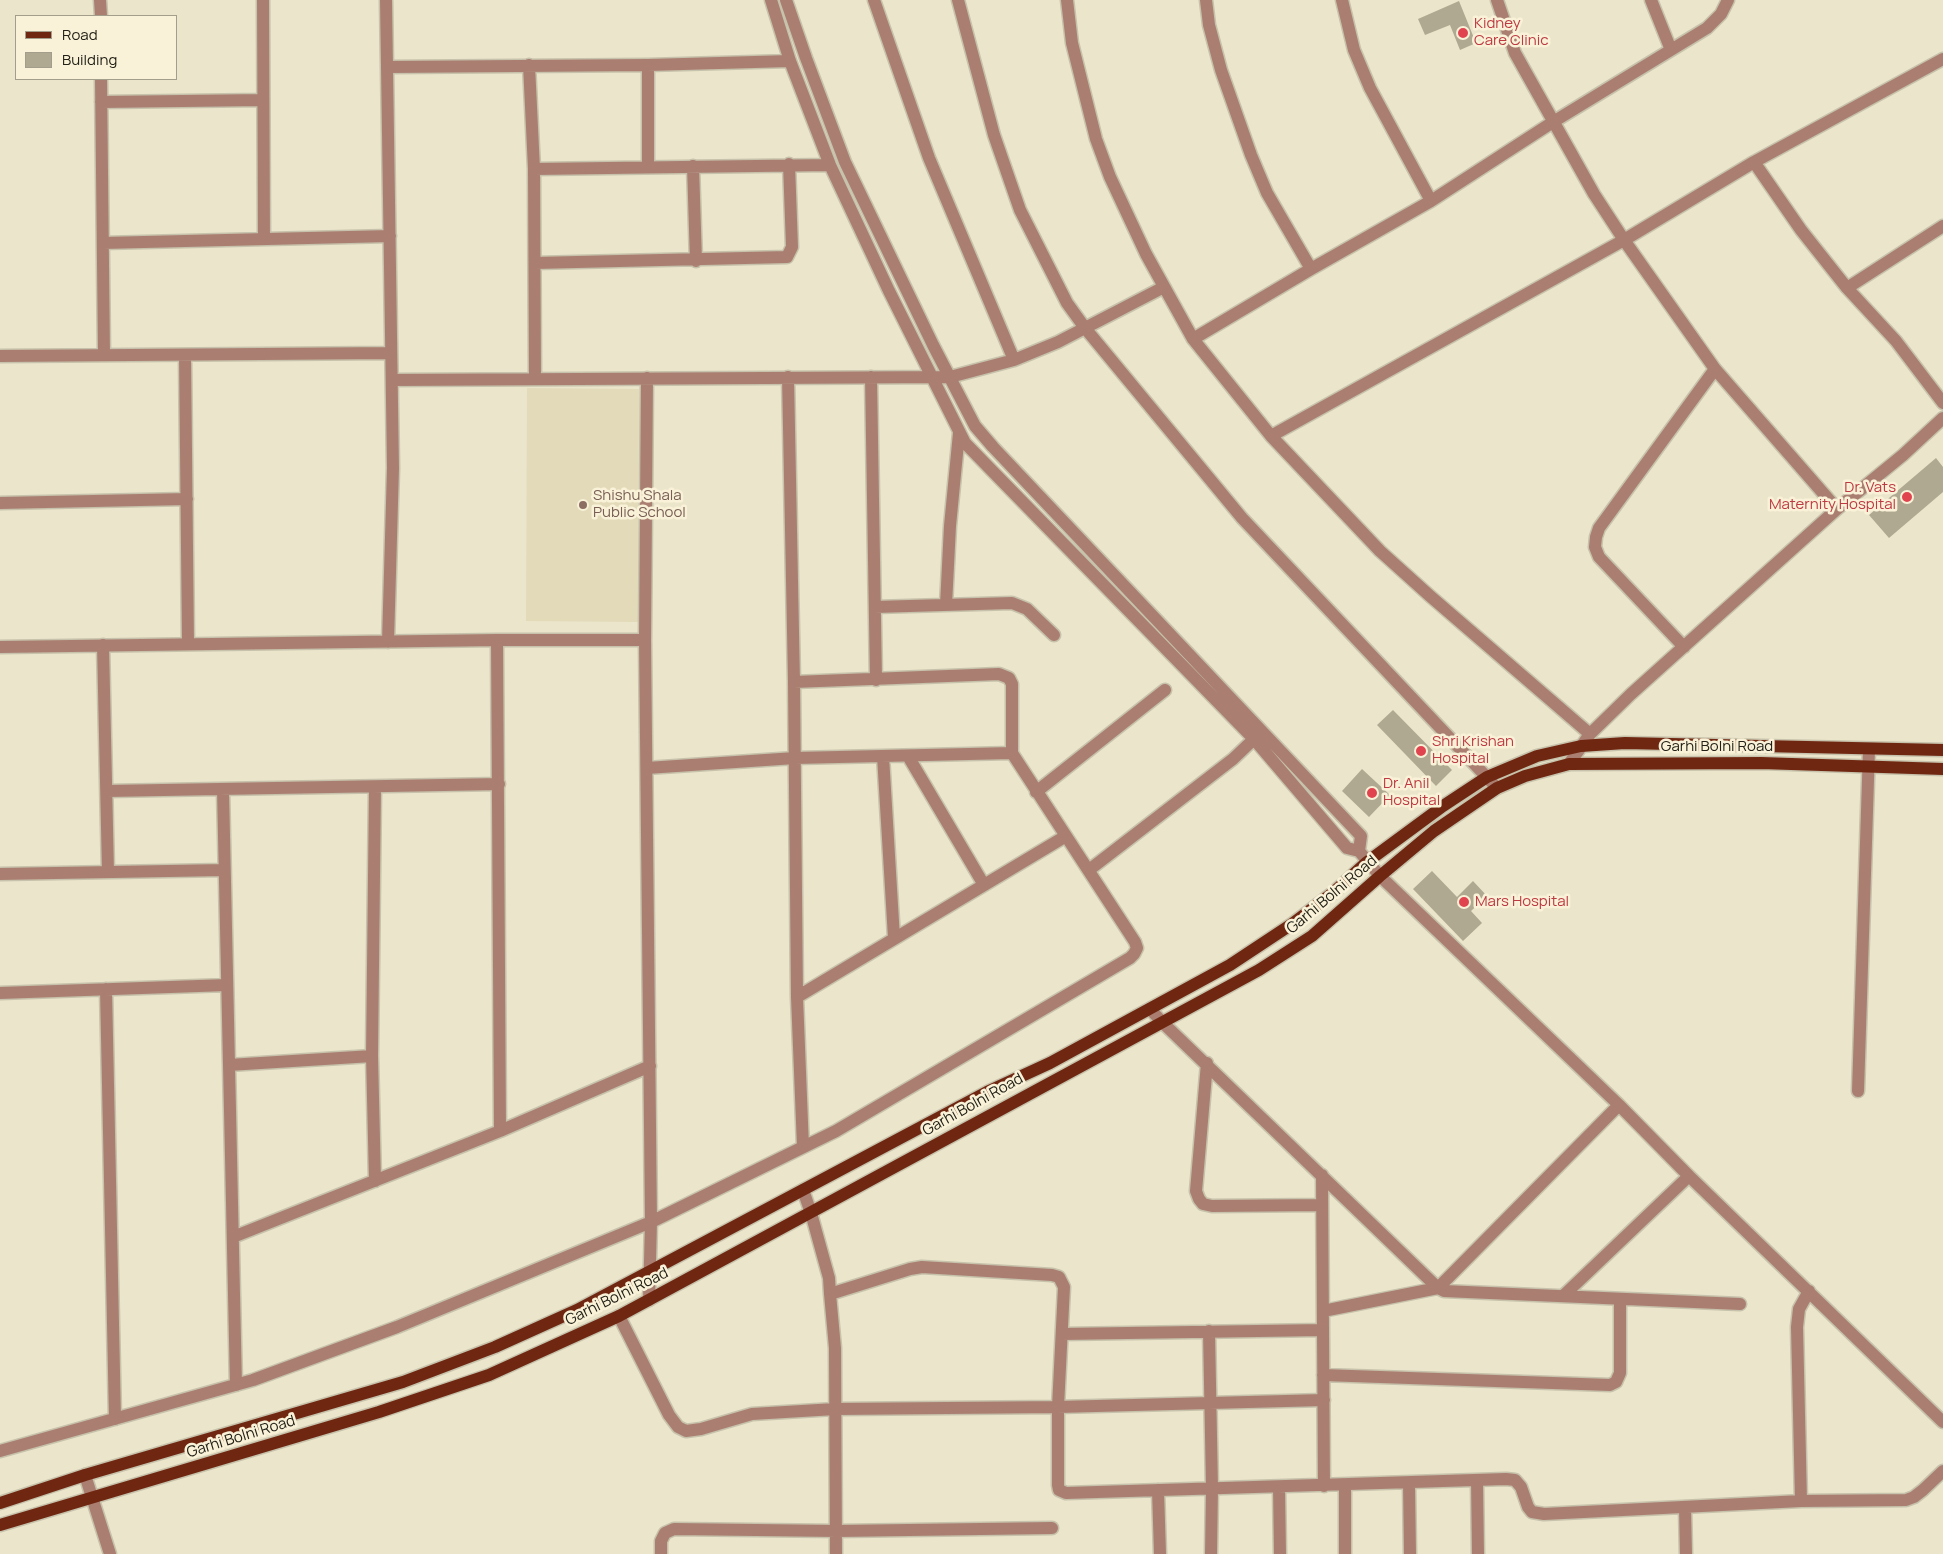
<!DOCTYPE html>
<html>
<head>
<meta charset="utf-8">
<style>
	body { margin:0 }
	#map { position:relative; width:1943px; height:1554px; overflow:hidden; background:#ebe5cb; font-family:Manrope,sans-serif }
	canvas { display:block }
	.legend { position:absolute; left:15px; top:15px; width:162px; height:65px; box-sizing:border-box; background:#f9f2d8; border:1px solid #a39e8b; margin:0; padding:6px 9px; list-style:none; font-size:15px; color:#232117 }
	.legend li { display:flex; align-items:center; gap:10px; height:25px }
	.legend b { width:25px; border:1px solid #a39e8b }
</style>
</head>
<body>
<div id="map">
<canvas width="1943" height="1554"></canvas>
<ul class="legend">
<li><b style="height:6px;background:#702711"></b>Road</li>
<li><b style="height:14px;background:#afa991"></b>Building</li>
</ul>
</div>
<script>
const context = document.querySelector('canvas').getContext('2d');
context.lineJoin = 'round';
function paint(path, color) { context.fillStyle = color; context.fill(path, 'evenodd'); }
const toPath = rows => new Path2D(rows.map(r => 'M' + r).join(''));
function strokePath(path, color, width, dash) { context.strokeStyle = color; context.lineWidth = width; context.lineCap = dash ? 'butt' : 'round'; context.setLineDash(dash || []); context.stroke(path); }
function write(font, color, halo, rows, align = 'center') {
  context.font = font + ' Manrope,sans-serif'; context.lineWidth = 5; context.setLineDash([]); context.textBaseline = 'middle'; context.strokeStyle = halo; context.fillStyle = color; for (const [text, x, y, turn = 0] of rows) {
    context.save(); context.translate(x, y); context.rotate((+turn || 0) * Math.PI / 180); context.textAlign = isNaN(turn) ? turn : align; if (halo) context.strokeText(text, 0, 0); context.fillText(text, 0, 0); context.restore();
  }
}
paint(toPath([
	[527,388,639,389,638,622,526,621]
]), '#e2dab9');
paint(toPath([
	[1459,1,1476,43,1460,50,1450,25,1425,35,1418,19],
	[1936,458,1943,467,1943,492,1889,538,1869,515],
	[1393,710,1452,770,1436,786,1377,725],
	[1362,769,1390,795,1369,817,1342,791],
	[1432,871,1457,897,1473,881,1487,896,1471,911,1482,923,1463,941,1413,889]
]), '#afa991');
const minor = toPath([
	[100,0,101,16],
	[263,0,264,239],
	[386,0,393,468,388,642],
	[771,0,790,61,830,165,889,291,965,443,1254,739,1347,848,1359,851,1380,876,1619,1105,1689,1176,1943,1422],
	[786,0,806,58,845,162,933,345,975,426,993,447,1361,836,1359,851],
	[874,0,929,158,1014,360],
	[958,0,994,135,1020,210,1067,303,1085,328,1242,518,1497,788],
	[1067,0,1072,43,1096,139,1110,177,1146,254,1193,339,1271,436,1380,551,1430,596,1590,734],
	[1206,0,1209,25,1221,70,1251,155,1267,193,1311,269],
	[1342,0,1354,50,1370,88,1431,201],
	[1497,0,1515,53,1594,194,1624,240,1715,369,1837,509],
	[1651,0,1671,50],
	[529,65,534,169,535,379],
	[388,67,648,65,790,61],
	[101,79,104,355],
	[101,102,263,100],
	[1754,162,1801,230,1847,288,1896,341,1943,403],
	[693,166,696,261],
	[648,167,648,65],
	[534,169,830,165],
	[103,243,390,236],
	[535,263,787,257,792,247,789,164],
	[1847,288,1943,226],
	[1193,339,1311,269,1431,201,1553,122,1707,28,1721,14,1728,0],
	[185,355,188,643],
	[0,356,391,353],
	[788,377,794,682,797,997,803,1147],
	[871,377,876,680],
	[647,378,645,640,651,1222,649,1300],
	[392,380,950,377,1014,360,1058,342,1164,287],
	[1271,436,1624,240,1754,162,1943,59],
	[0,503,187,499],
	[946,605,950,526,959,433],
	[875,607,1012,603,1027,609,1054,635],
	[497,640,500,1131],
	[103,645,108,872],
	[0,647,497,640,645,640],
	[1684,647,1599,557,1595,547,1596,537,1599,528,1715,369],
	[883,756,894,938],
	[908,756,984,885],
	[1569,764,1590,734,1631,694,1837,509,1903,455,1943,418],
	[647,768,795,758,1012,753],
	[223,790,236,1385],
	[107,791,499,784],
	[1036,792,1165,690],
	[1089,870,1233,759,1254,739],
	[0,874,224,870],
	[106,989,115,1419],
	[0,993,227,985],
	[797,997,1066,836],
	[1150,1009,1162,1022,1438,1288,1444,1291,1740,1304],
	[1207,1063,1196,1191,1199,1199,1203,1204,1212,1206,1322,1205],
	[229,1065,372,1056],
	[1858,1091,1869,749],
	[1322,1175,1324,1486],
	[375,1181,372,1056,375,787],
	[803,1190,811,1213,829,1278,830,1294,835,1348,836,1554],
	[233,1237,500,1131,650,1066],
	[830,1294,910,1269,922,1267,1052,1275,1059,1277,1064,1287,1058,1407,1058,1485,1059,1490,1066,1493,1506,1479,1515,1480,1521,1487,1528,1507,1532,1512,1544,1514,1801,1501,1906,1500,1914,1497,1923,1490,1943,1471],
	[1563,1296,1689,1176],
	[1323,1311,1438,1288,1619,1105],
	[619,1316,669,1415,678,1427,686,1431,701,1429,752,1414,835,1409,1058,1407,1324,1400],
	[1209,1331,1212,1488,1211,1554],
	[1062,1334,1323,1330],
	[1323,1375,1610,1385,1616,1382,1620,1373,1620,1300],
	[0,1451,253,1380,397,1327,651,1222,836,1131,1130,958,1134,954,1137,948,1135,942,1012,753,1012,684,1009,678,999,674,794,682],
	[85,1475,110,1554],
	[1477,1480,1478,1554],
	[1409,1483,1410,1554],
	[1279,1487,1280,1554],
	[1158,1490,1160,1554],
	[1801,1501,1797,1327,1799,1309,1809,1291],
	[1685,1507,1686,1554],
	[661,1554,661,1541,665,1533,674,1529,837,1531,1052,1528],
	[1345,1554,1345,1485]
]);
const major = toPath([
	[0,1503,85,1475,403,1382,495,1347,577,1310,987,1092,1050,1063,1230,965,1292,924,1334,892,1367,862,1443,806,1487,777,1537,756,1581,746,1625,743,1943,750],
	[0,1525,379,1412,489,1375,619,1316,1259,970,1312,936,1380,876,1434,831,1497,788,1525,776,1569,764,1761,763,1943,769]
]);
strokePath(minor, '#c7c2ab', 15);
strokePath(major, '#c7c2ab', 15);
strokePath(minor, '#aa7f72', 12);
strokePath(major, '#702711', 12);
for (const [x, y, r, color] of [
	[1463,33,6,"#e0444e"],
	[1907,497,6,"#e0444e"],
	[583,505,5,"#8d6e63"],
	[1421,751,6,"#e0444e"],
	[1372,793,6,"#e0444e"],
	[1464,902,6,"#e0444e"]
]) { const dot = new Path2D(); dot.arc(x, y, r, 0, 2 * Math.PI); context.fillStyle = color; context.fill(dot); strokePath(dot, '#f9f2d8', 2); }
write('15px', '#be3a42', '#f9f2d8', [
	["Kidney",1474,24],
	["Care Clinic",1474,41],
	["Dr. Vats",1896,488,"right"],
	["Maternity Hospital",1896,505,"right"],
	["Shri Krishan",1432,742],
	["Hospital",1432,759],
	["Dr. Anil",1383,784],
	["Hospital",1383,801],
	["Mars Hospital",1475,902]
], 'left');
write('15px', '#785e54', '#f9f2d8', [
	["Shishu Shala",593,496],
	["Public School",593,513]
], 'left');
write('15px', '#232117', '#f9f2d8', [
	["Garhi Bolni Road",1717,747],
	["Garhi Bolni Road",1332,895,-40],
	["Garhi Bolni Road",973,1105,-29],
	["Garhi Bolni Road",617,1297,-26],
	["Garhi Bolni Road",241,1437,-17]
]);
</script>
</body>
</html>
